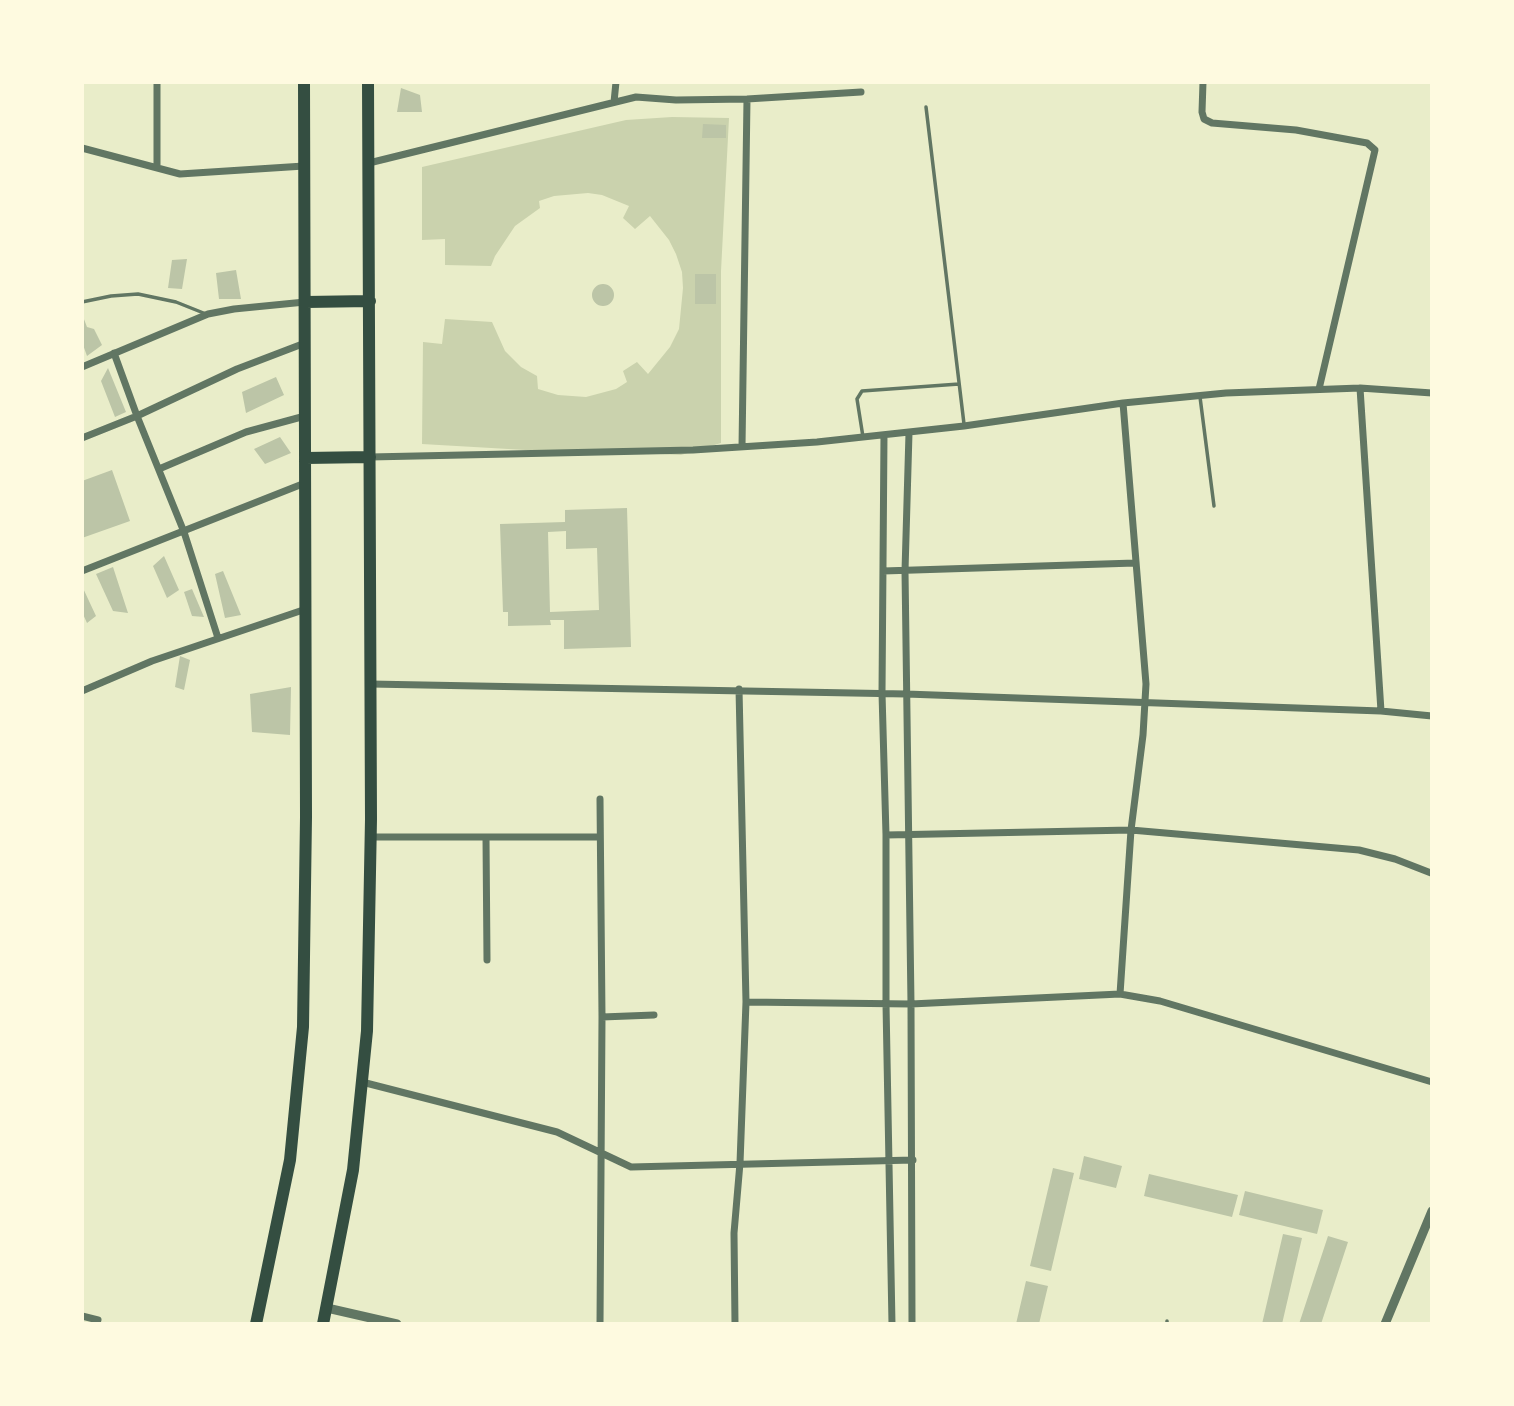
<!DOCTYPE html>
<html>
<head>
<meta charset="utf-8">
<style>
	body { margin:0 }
	#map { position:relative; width:1514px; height:1406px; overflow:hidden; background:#e9edc9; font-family:"Work Sans",sans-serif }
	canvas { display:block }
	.frame { position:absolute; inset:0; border:84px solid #fefae0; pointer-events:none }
</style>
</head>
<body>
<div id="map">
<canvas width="1514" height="1406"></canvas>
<div class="frame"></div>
</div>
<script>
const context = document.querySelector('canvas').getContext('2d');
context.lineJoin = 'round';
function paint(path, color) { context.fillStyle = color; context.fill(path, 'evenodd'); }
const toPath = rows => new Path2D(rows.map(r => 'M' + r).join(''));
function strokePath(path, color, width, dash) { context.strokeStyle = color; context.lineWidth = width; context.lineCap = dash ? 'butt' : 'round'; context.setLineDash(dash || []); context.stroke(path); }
paint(toPath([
	[672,117,729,118,721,271,721,443,681,455,638,453,612,455,422,444,423,342,442,344,445,319,492,322,505,351,521,367,537,376,538,389,558,395,586,397,616,389,627,382,623,371,637,362,648,374,670,347,679,329,683,288,682,272,676,254,669,240,650,216,635,229,623,218,629,206,602,195,588,193,554,196,539,201,540,208,515,226,495,256,491,266,445,265,445,239,422,240,422,167,626,120]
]), '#cad2ad');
paint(toPath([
	[401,88,420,95,422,112,397,112],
	[703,124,726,125,726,138,702,138],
	[187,259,182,289,168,288,172,260],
	[236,270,241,299,219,299,216,273],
	[695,274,716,274,716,304,695,304],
	'592 295a11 11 0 1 1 22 0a11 11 0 1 1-22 0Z',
	[82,314,87,327,94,329,102,345,87,356,82,342],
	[108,368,126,412,115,417,101,381],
	[276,377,284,395,246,413,242,392],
	[280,437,291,453,265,464,254,449],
	[112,470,130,521,82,538,82,481],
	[627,508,631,647,564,649,564,620,550,620,551,625,508,626,508,612,503,612,500,524,565,522,565,510],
	[566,531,566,549,597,548,599,610,550,612,548,532],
	[164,556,179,590,167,598,153,566],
	[113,567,128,613,113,611,96,574],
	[223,571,241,615,225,618,215,574],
	[82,586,96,616,87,623,82,612],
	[192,589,204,617,192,616,184,592],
	[180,656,190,660,184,690,175,687],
	[291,687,290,735,252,732,250,694],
	[1084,1156,1122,1166,1116,1188,1079,1179],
	[1053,1168,1074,1173,1051,1271,1030,1266],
	[1149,1174,1238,1195,1232,1217,1144,1196],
	[1245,1191,1323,1210,1317,1234,1239,1215],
	[1283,1234,1302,1238,1282,1324,1262,1324],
	[1328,1236,1348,1242,1321,1324,1299,1324],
	[1026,1281,1048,1286,1039,1324,1016,1324]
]), '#bcc5a7');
strokePath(toPath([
	[926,107,964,424],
	[82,302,111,296,138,294,176,302,206,314],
	[1200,397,1214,506],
	[863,437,857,399,862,391,959,384],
	[1167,1324,1167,1321]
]), '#617663', 3.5);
strokePath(toPath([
	[1203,82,1202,112,1204,119,1212,123,1296,130,1367,143,1375,150,1319,389],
	[614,102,616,82],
	[82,148,180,174,304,166],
	[369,163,636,97,676,100,747,99,861,92],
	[157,167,157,82],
	[114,353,137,416,184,532,218,638],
	[82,367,208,314,234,309,305,302],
	[1360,388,1381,711],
	[909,433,905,571,911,1004,912,1324],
	[884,435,882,693,886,835,886,1004,892,1324],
	[82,438,137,416,237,369,305,343],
	[742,447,747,99],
	[370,457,693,450,817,442,964,426,1123,403,1226,393,1360,388,1432,393],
	[159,469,246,432,305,416],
	[82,571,305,483],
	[883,571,1135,563],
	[370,684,906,694,1381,711,1432,716],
	[82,691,152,661,306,609],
	[600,799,602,1017,600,1324],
	[886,835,1131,830,1359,850,1395,859,1431,873],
	[370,837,598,837],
	[486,837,487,960],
	[1120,994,1131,830,1143,735,1146,684,1123,403],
	[746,1002,911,1004,1120,994,1160,1001,1432,1082],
	[602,1017,654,1015],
	[362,1082,557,1132,631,1167,913,1160],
	[82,1316,98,1320,96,1324],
	[735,1324,734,1233,740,1163,746,1002,739,689]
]), '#617663', 7);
strokePath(toPath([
	[327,1308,397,1324],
	[1385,1324,1432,1211]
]), '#617663', 9);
strokePath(toPath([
	[306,302,370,301],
	[306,458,370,457],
	[256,1324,290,1160,303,1027,306,817,304,82],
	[323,1324,353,1170,367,1031,371,819,368,82]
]), '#344e41', 12);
</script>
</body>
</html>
